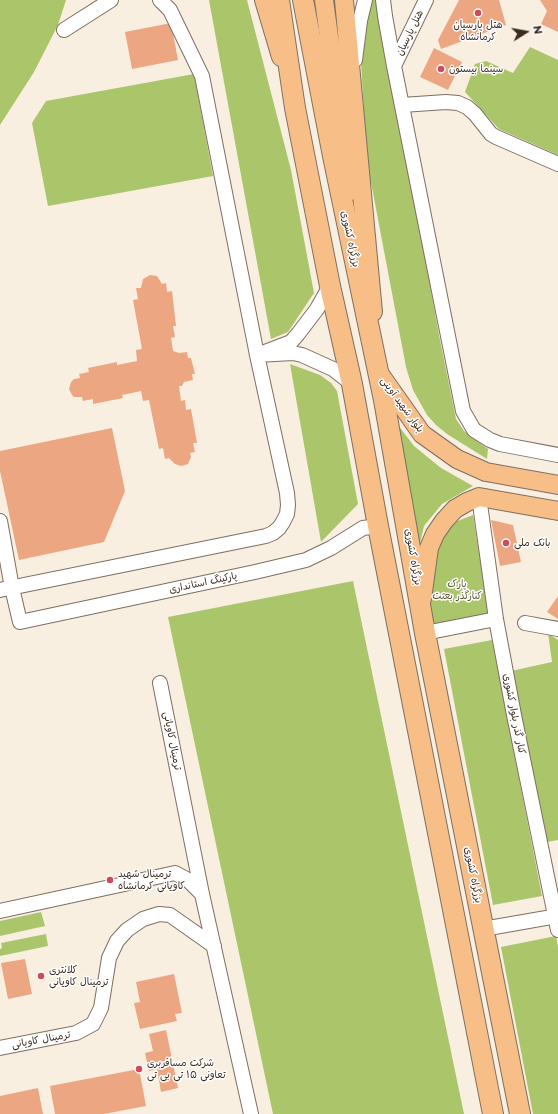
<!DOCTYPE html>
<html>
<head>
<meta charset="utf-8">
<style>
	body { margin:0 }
	#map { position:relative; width:558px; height:1114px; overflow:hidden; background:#f8efe0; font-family:"Playpen Sans",sans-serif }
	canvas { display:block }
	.north { position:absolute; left:506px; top:12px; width:40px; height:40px; -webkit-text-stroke:3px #fff; paint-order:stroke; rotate:79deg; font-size:11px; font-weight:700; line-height:16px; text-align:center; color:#3b2a1e }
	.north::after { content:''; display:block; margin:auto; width:14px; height:18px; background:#3b2a1e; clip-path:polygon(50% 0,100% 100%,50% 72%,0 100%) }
</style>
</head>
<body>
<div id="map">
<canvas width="558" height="1114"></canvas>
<div class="north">N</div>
</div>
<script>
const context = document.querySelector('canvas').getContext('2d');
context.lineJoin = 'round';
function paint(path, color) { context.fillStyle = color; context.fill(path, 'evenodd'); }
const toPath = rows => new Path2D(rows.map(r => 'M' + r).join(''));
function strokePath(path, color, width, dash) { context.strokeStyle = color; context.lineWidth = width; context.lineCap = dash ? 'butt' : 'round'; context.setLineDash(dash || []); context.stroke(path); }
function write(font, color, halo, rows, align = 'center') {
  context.font = font + ' "Playpen Sans","Playpen Sans Arabic",sans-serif'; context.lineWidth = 3; context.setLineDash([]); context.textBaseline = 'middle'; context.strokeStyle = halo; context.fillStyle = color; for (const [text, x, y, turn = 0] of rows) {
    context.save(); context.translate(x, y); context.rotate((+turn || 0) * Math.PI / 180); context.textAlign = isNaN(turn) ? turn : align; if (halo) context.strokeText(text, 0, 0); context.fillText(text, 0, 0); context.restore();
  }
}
paint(toPath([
	[0,0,66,0,58,25,34,72,0,125],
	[209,0,247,0,291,170,314,293,288,332,271,339],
	[371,0,376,0,379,3,439,335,456,419,464,431,488,449,487,459,447,434,436,425,427,415,413,390,406,367,370,177,364,112,361,63,363,23],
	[530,47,558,60,558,155,499,129,465,92,475,64,486,61,513,73],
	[194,74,213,176,48,206,32,123,46,101],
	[290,364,320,375,331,383,337,391,358,504,321,542],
	[398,425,414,446,441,468,473,486,442,504,424,526,419,547],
	[473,515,489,615,432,626,429,579,438,543,455,522],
	[353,581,464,1114,273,1114,168,617],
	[548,633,558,640,558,840,547,842,511,671,552,662],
	[492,640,542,896,493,905,444,649],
	[41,912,45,926,0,936,0,921],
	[46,934,48,946,0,956,0,949,2,948,1,943],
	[556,936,558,947,558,1114,533,1114,501,947]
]), '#abc56b');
paint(toPath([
	[459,0,499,0,506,25,441,49,438,40],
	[540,0,558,0,558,32,541,24,547,11],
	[171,23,178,60,132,69,125,32],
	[434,48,462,62,448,90,420,77],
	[150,275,157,276,162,284,166,283,167,292,172,291,176,326,173,326,175,337,171,338,173,351,179,353,187,352,188,358,191,358,195,374,192,374,193,380,184,382,182,386,179,386,181,401,185,400,186,410,191,409,197,443,193,443,195,452,190,453,191,457,188,464,181,466,175,464,169,458,165,459,163,448,159,449,149,400,143,401,141,391,122,395,123,398,93,404,93,399,83,401,82,397,74,397,72,395,69,389,71,382,74,379,80,378,79,374,89,372,88,368,117,362,117,365,137,361,136,350,142,349,133,300,138,299,136,288,141,288,143,279],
	[112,428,125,491,104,542,19,560,0,471,0,451],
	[491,520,513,525,521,562,500,566],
	[558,596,558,619,547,612],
	[25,959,32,994,8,999,1,963],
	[174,974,182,1013,175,1014,177,1021,140,1029,134,1003,140,1002,136,982],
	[166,1030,178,1088,161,1092,157,1069,149,1071,145,1053,153,1051,149,1034],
	[139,1069,146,1106,104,1114,55,1114,50,1086],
	[38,1088,43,1114,0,1114,0,1096]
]), '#eca682');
const minor = toPath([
	[383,0,385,16,394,66,463,411,474,430,490,440,500,444,558,455],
	[64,30,111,0],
	[355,60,360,21,365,0],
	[394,66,426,0],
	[402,105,446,102,458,103,467,107,475,114,491,134,496,137,558,164],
	[330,286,317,309,298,334,291,342,257,355,293,353,302,355,333,369,352,384],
	[479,497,496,619,514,715,558,930],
	[0,521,12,588,20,622,255,572,306,560,331,548,363,528,378,526],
	[0,590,266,536,273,533,279,528,283,522,287,514,288,505,287,493,257,355,202,76,170,10,160,0],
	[525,623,558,629],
	[425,633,496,619],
	[160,683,202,894,251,1114],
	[0,911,175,873,188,880,202,894],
	[483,929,558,916],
	[0,1048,76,1033,93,1024,101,1008,109,958,117,941,127,930,143,919,159,914,170,915,214,946]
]);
const major = toPath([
	[264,0,281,57],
	[324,0,350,191],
	[344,0,373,312],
	[379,373,422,434,457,459,486,472,558,485],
	[422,599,429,548,435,534,444,521,455,509,467,502,479,497,558,511]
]);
const highway = toPath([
	[279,0,295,108,330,286,352,384,378,526,493,1114],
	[303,0,333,156,384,400,425,633,520,1114]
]);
strokePath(minor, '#7d6f62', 16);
strokePath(major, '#7d6f62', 20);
strokePath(highway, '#7d6f62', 22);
strokePath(minor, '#fff', 14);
strokePath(major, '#f7be88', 18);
strokePath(highway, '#f7be88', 20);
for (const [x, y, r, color] of [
	[478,13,4,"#d1495b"],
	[441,69,4,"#d1495b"],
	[506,543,4,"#d1495b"],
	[110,880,4,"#d1495b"],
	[41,976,4,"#d1495b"],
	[139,1069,4,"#d1495b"]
]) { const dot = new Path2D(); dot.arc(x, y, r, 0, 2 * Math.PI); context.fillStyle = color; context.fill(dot); strokePath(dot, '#fff', 1.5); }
write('10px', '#3b2a1e', '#fff', [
	["هتل پارسیان",478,25,"center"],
	["کرمانشاه",478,37,"center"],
	["سینما بیستون",449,69],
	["بانک ملی",514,543],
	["ترمینال شهید",118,874],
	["کاویانی کرمانشاه",118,886],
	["کلانتری",49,970],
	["ترمینال کاویانی",49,982],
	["شرکت مسافربری",147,1063],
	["تعاونی ۱۵ تی بی تی",147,1075]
], 'left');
write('10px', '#3b2a1e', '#fff', [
	["هتل پارسیان",410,33,-64],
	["بزرگراه کشوری",350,239,78],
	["بلوار شهید آوینی",402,405,54],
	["بزرگراه کشوری",413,557,80],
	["پارکینگ استانداری",203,583,-12],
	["کنار گذر بلوار کشوری",514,714,79],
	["ترمینال کاویانی",172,741,79],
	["بزرگراه کشوری",473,875,79],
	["ترمینال کاویانی",41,1040,-10]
]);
write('10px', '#5d5835', '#fff', [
	["پارک",457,584],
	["کنارگذر بعثت",457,596]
]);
</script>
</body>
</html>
